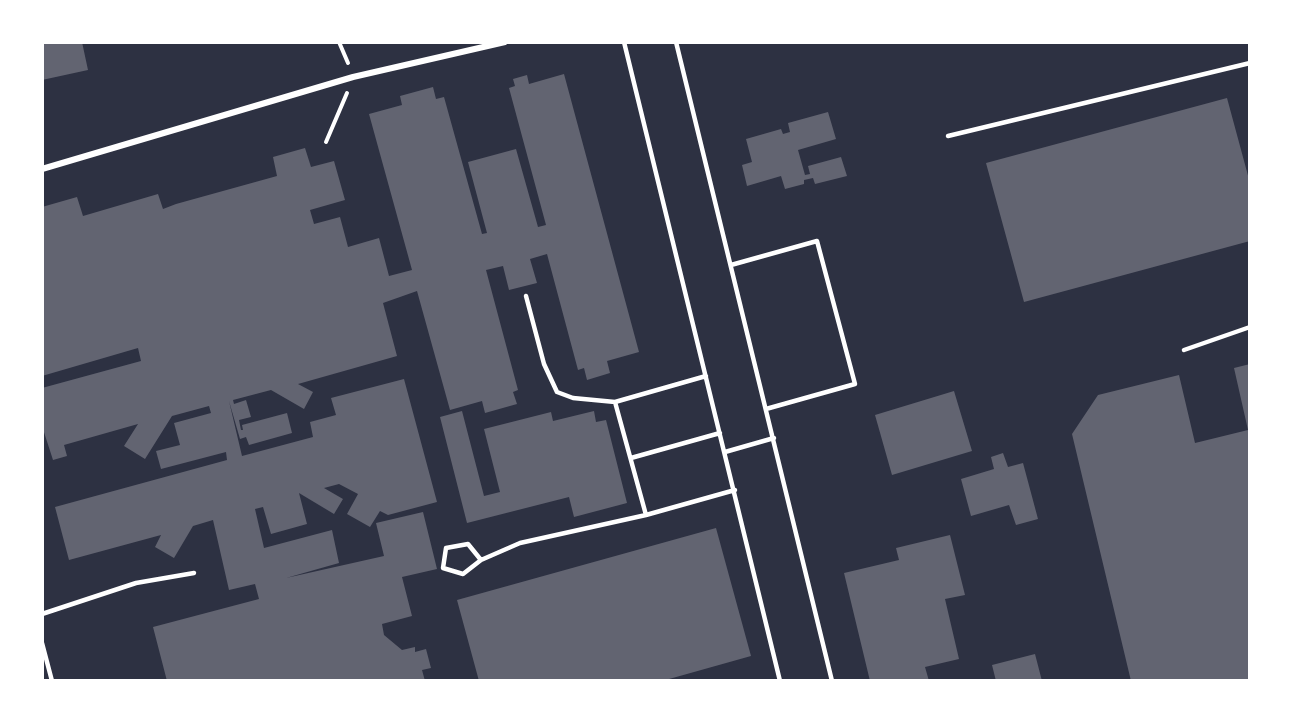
<!DOCTYPE html>
<html>
<head>
<meta charset="utf-8">
<style>
	body { margin:0 }
	#map { position:relative; width:1292px; height:723px; overflow:hidden; background:#2d3142; font-family:"Public Sans",sans-serif }
	canvas { display:block }
	.frame { position:absolute; inset:0; border:44px solid #fff; pointer-events:none }
</style>
</head>
<body>
<div id="map">
<canvas width="1292" height="723"></canvas>
<div class="frame"></div>
</div>
<script>
const context = document.querySelector('canvas').getContext('2d');
context.lineJoin = 'round';
function paint(path, color) { context.fillStyle = color; context.fill(path, 'evenodd'); }
const toPath = rows => new Path2D(rows.map(r => 'M' + r).join(''));
function strokePath(path, color, width, dash) { context.strokeStyle = color; context.lineWidth = width; context.lineCap = dash ? 'butt' : 'round'; context.setLineDash(dash || []); context.stroke(path); }
paint(toPath([
	[42,42,82,42,88,70,42,80],
	[564,74,639,352,607,361,610,373,587,380,584,368,578,370,547,254,530,259,537,283,509,290,503,266,486,270,518,390,513,392,517,404,485,413,482,401,450,410,417,291,383,303,397,356,298,384,313,392,304,409,271,390,233,400,234,404,246,400,251,417,239,420,241,430,243,430,242,425,287,413,292,433,249,445,246,437,240,439,229,401,242,456,313,437,310,422,336,415,331,398,404,379,437,502,388,515,380,511,370,527,347,514,358,494,339,484,324,488,343,499,334,514,299,493,307,524,271,534,263,507,255,509,264,548,332,530,339,563,286,578,384,556,376,523,423,512,437,569,402,577,412,616,382,624,384,635,402,650,415,647,415,652,426,649,431,668,422,670,425,681,167,681,153,627,259,599,255,584,229,590,213,520,193,526,174,558,155,547,161,535,69,560,55,507,227,460,226,452,161,469,156,451,180,445,174,423,211,413,209,406,172,416,145,459,124,446,138,424,64,445,67,456,53,460,42,426,42,388,141,361,138,348,42,376,42,207,77,197,83,216,158,194,163,209,176,204,277,176,273,157,305,148,311,167,334,161,345,200,310,210,314,224,340,217,348,247,379,238,389,276,412,270,369,114,402,105,400,96,433,87,436,99,444,97,482,234,487,233,468,162,516,149,538,227,546,225,509,88,515,86,513,79,527,75,529,84],
	[1227,98,1250,183,1250,241,1024,302,986,163],
	[828,112,836,139,798,150,805,175,810,174,808,166,841,157,847,176,815,184,813,178,804,180,804,184,785,189,781,176,747,186,742,165,752,162,746,139,781,129,783,134,790,132,788,123],
	[1250,364,1250,681,1131,681,1072,434,1098,395,1179,375,1195,443,1248,430,1234,368],
	[954,391,972,451,892,475,875,415],
	[462,411,484,496,500,492,484,429,551,412,553,421,594,411,596,422,606,420,627,503,574,517,569,497,467,523,440,417],
	[1003,453,1008,467,1023,463,1038,519,1016,525,1009,505,971,516,961,479,994,469,991,457],
	[716,528,751,656,662,681,479,681,457,600],
	[950,535,965,595,945,599,959,659,925,667,929,681,870,681,844,573,899,560,896,548],
	[1035,654,1042,681,996,681,992,665]
]), '#626471');
strokePath(toPath([
	[339,42,348,63],
	[326,142,347,93]
]), '#fff', 4);
strokePath(toPath([
	[624,42,780,681],
	[676,42,832,681],
	[948,136,1250,63],
	[731,265,817,241,855,384,766,409],
	[526,296,544,364,557,392,573,398,615,402],
	[1184,350,1250,327],
	[706,376,615,402,646,515,735,490],
	[725,452,774,438],
	[631,458,720,433],
	[481,560,468,544,446,548,443,568,463,574,481,560,520,543,646,515],
	[42,614,136,583,194,573],
	[42,643,52,681]
]), '#fff', 4.5);
strokePath(toPath([
	[42,169,353,77,505,42]
]), '#fff', 6);
</script>
</body>
</html>
